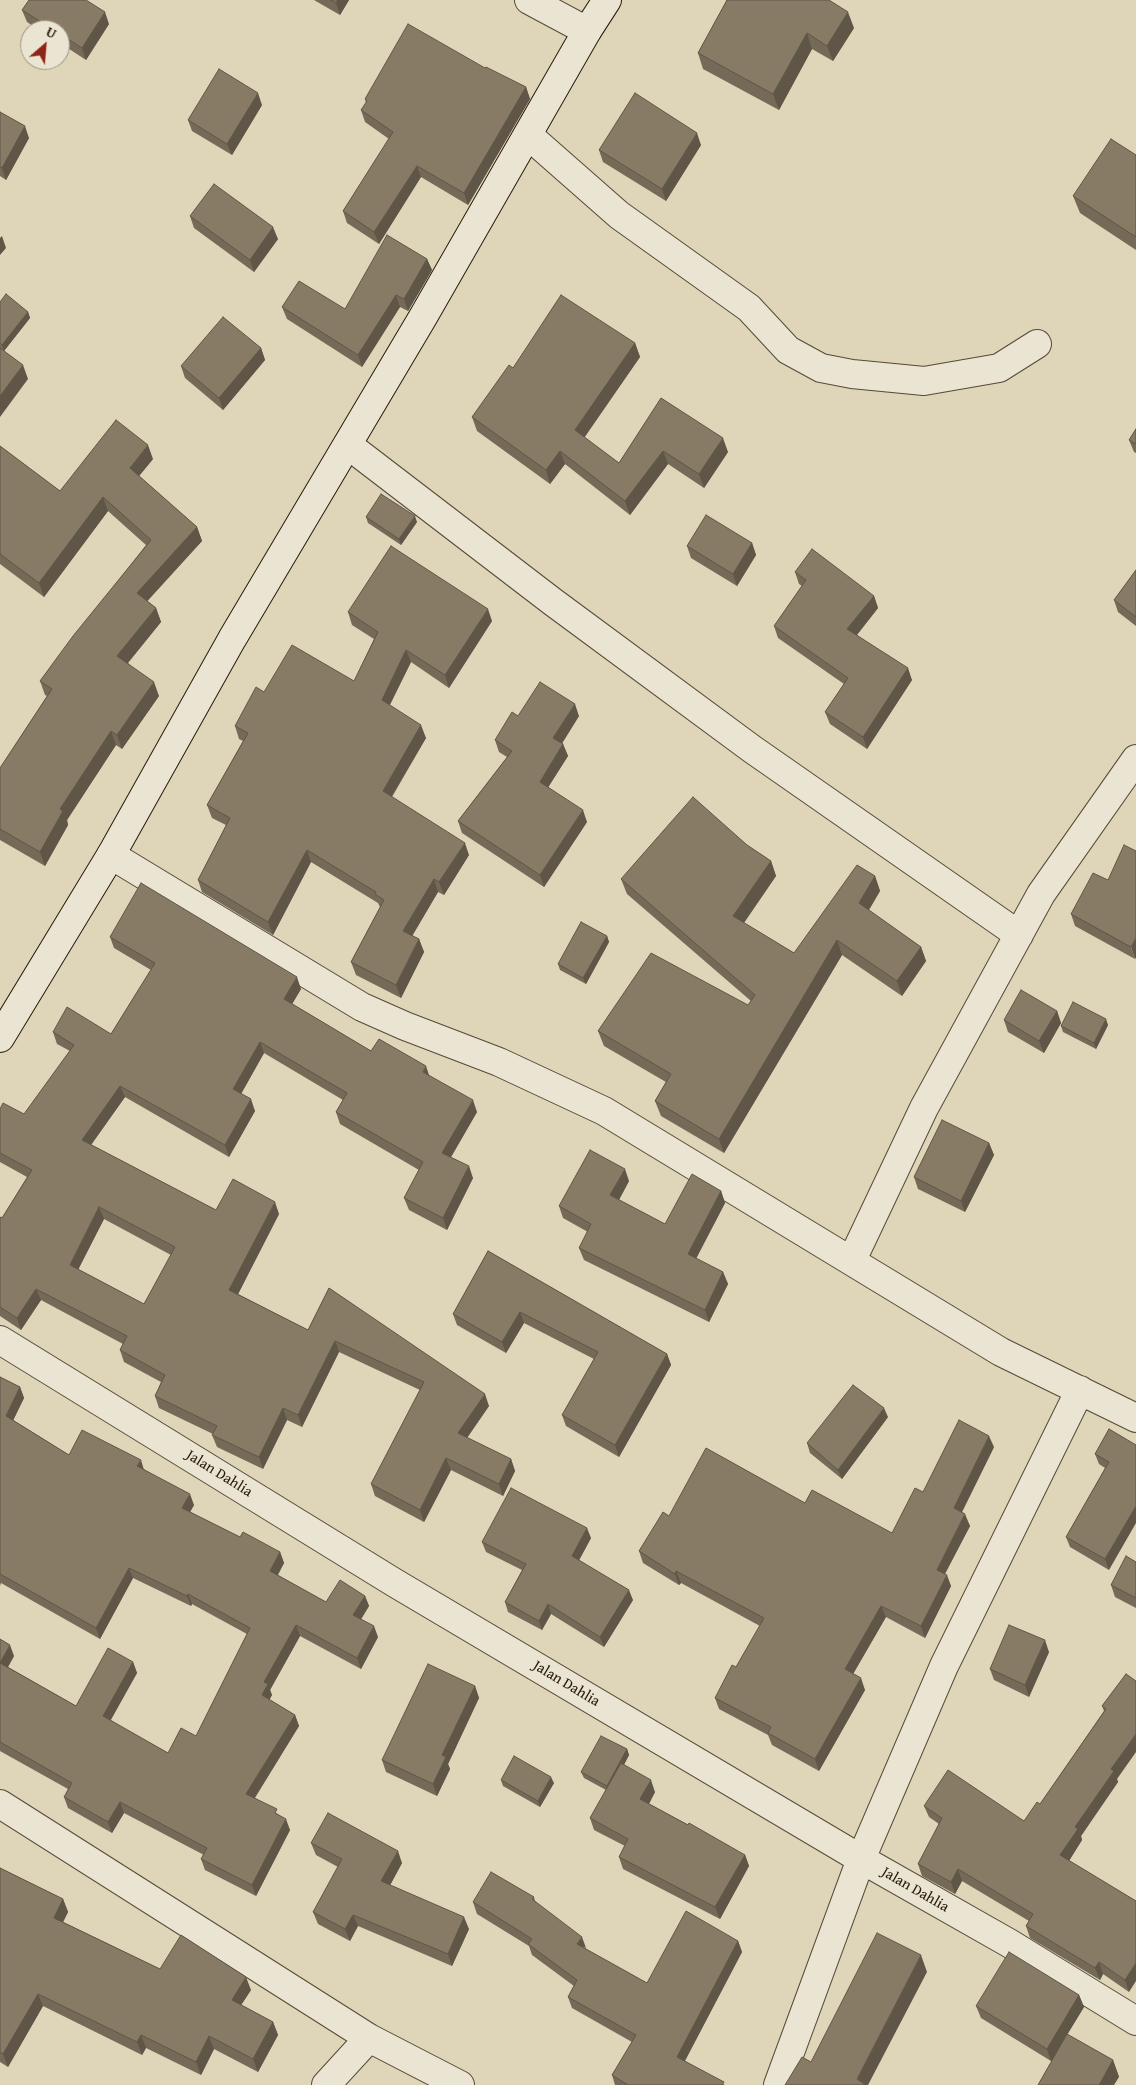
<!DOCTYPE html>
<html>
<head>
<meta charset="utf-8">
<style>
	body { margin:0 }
	#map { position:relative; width:1136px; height:2085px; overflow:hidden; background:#dfd5b9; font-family:"Gentium Book Plus",serif }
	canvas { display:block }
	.north { position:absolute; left:20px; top:20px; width:50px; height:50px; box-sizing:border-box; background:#eae4d2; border:1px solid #9d9382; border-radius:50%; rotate:27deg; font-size:14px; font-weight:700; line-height:20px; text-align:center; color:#2a1a0b }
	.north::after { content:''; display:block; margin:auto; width:18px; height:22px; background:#8f2418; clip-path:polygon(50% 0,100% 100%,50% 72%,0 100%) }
</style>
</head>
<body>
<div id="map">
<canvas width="1136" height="2085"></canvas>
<div class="north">U</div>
</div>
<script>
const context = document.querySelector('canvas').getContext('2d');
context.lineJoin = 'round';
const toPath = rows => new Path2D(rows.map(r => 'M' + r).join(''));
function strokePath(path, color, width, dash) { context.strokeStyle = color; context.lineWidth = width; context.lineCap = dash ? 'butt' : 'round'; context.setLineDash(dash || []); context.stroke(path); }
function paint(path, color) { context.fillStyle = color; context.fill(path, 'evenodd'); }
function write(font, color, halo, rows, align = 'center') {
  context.font = font + ' "Gentium Book Plus",serif'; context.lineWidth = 4; context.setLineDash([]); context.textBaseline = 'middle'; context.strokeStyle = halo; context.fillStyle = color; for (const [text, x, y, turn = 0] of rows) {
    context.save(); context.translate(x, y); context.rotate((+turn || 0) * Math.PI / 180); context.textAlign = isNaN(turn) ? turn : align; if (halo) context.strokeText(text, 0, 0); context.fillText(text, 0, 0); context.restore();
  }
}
const minor = toPath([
	[529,0,587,31],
	[528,135,619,215,749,308,788,350,821,368,852,374,924,381,999,368,1037,344],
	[348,445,553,602,752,749,1019,935],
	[111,855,362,1007,405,1026,499,1062,604,1111,1001,1352,1136,1418],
	[852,1260,924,1108,1041,894,1136,759],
	[0,1340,395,1583,861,1859,1009,1943,1136,2021],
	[0,1804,369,2038,460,2085],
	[326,2085,369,2038],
	[778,2085,861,1859,944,1666,1080,1390]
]);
const secondary = toPath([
	[0,1038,111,855,232,639,423,317,587,31,607,0]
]);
strokePath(minor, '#574936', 30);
strokePath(secondary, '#2a1a0b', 30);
strokePath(minor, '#eae4d2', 28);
strokePath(secondary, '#eae4d2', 28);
paint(toPath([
	[314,0,349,0,340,15],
	[727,0,854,28,833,61,812,49,779,110,703,69,698,53],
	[22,10,109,24,86,60,60,43,60,30,39,30,27,22],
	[485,68,526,87,530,99,468,205,421,177,379,244,347,223,343,211,389,139,365,122,361,110,366,103,365,99],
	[262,105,232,155,192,131,188,120],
	[0,112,29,138,6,180,0,176],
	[701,145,666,201,603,162,599,150],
	[1136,155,1136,250,1080,213,1073,196],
	[190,216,278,239,254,272,194,228],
	[427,259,432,270,408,311,400,307,362,367,287,319,282,307,345,309],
	[0,302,28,312,30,318,4,351,0,348],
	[635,343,640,357,584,437,619,463,661,398,728,452,704,488,668,464,630,515,565,464,550,484,477,431,472,417,513,368],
	[261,348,265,360,223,410,185,378,181,366],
	[1136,429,1136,453,1134,452,1129,440],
	[0,446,60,491,153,459,139,476,197,527,202,541,147,601,156,608,161,622,128,663,159,696,122,749,116,745,67,820,68,825,45,866,0,840,0,768,47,696,45,695,40,681,146,545,108,511,44,597,0,564],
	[366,517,417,522,401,545,368,523],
	[752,543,756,555,737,586,691,558,687,546],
	[1136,570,1136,626,1118,612,1114,600],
	[795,572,874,596,878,608,857,635,912,680,867,749,830,724,825,712,844,684,778,638,774,626,802,586,799,584],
	[348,612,492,621,449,688,411,662,390,705,426,738,392,797,469,855,444,895,438,892,412,936,419,939,424,952,401,998,356,975,351,962,380,907,378,903,311,862,273,935,202,892,198,880,226,825,212,818,207,805,243,741,239,739,235,726,264,692,354,681,374,639,352,625],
	[518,716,579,716,562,743,563,744,568,756,548,787,587,822,544,887,462,833,458,821,507,757,499,752,495,740],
	[747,845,771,861,776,876,744,923,794,953,875,876,880,891,869,910,921,947,926,961,902,996,842,955,724,1153,661,1116,655,1101,666,1082,604,1046,598,1031,748,1005,751,1001,627,894,621,879],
	[1108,880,1135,959,1075,926,1071,914],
	[607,936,609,942,586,984,560,970,558,964],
	[110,937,301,989,292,1004,371,1051,430,1076,477,1112,451,1157,473,1178,447,1230,409,1210,404,1198,419,1170,340,1124,336,1112,343,1100,264,1053,241,1094,255,1111,229,1157,125,1097,91,1145,216,1210,279,1214,238,1294,308,1330,329,1288,489,1406,467,1438,511,1459,515,1471,503,1496,451,1470,424,1522,375,1496,371,1484,420,1390,339,1352,302,1427,287,1420,263,1469,217,1447,212,1435,213,1434,159,1408,155,1396,161,1382,124,1362,120,1350,123,1344,41,1300,21,1330,0,1316,0,1217,2,1218,27,1177,0,1162,0,1109,24,1114,70,1051,57,1044,53,1032,111,1034,151,970,114,948],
	[104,1219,171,1255,144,1304,78,1269],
	[1057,1011,1061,1023,1044,1053,1008,1032,1004,1020],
	[1108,1025,1096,1049,1063,1032,1061,1026],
	[989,1143,994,1155,965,1212,918,1189,914,1177],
	[629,1181,619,1200,665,1224,721,1191,725,1203,696,1259,723,1272,728,1284,709,1322,584,1260,579,1248,588,1232,563,1218,559,1206],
	[488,1251,667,1354,671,1365,619,1457,566,1426,562,1415,594,1359,524,1323,506,1353,457,1325,453,1314],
	[0,1377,20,1387,24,1398,13,1420,69,1455,144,1469,194,1505,190,1512,240,1537,280,1552,284,1563,278,1575,326,1602,365,1596,369,1606,361,1619,378,1637,361,1669,300,1636,270,1690,272,1695,269,1700,295,1715,299,1726,255,1798,279,1815,290,1830,256,1896,205,1870,201,1859,204,1855,124,1813,112,1833,68,1808,64,1797,68,1789,0,1751,0,1639,14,1656,8,1667,76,1706,133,1662,137,1673,110,1720,168,1753,196,1736,247,1634,192,1604,191,1606,133,1578,100,1639,1,1583,0,1586],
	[888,1417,842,1479,810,1453,807,1443],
	[1109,1429,1109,1570,1070,1547,1066,1537,1105,1468,1099,1464,1095,1454],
	[994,1447,962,1512,970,1526,945,1574,951,1586,925,1638,886,1617,853,1674,865,1690,819,1771,772,1745,768,1735,719,1709,715,1698,736,1667,760,1626,681,1583,679,1585,643,1563,639,1551,669,1516,805,1503,892,1533,923,1492],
	[591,1538,579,1560,633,1600,604,1647,551,1614,542,1630,508,1612,505,1602,522,1570,486,1552,482,1542],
	[1136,1562,1136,1608,1115,1597,1111,1585],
	[1049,1652,1029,1697,994,1680,990,1669],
	[1126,1674,1117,1779,1118,1782,1081,1836,1082,1840,1069,1861,1136,1901,1129,1992,1103,1974,1100,1980,1030,1938,1026,1926,1029,1921,962,1881,955,1894,922,1876,918,1864,939,1824,929,1817,924,1806,1024,1821,1040,1804,1104,1711,1102,1706],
	[475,1686,479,1698,448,1764,450,1769,437,1796,386,1772,382,1760],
	[627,1749,629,1755,624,1765,655,1792,649,1804,745,1855,749,1866,720,1919,623,1869,619,1857,625,1846,594,1830,590,1818,606,1790,584,1778,581,1772],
	[501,1780,554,1783,540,1807,503,1786],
	[311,1843,402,1863,390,1885,469,1929,452,1966,358,1926,350,1941,318,1924,313,1912,338,1867,316,1855],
	[0,1868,63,1899,68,1912,63,1922,160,1969,251,1990,241,2005,273,2022,278,2035,258,2072,214,2049,201,2075,146,2048,142,2055,43,2006,8,2067,0,2062],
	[534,1897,535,1901,586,1949,647,1983,738,1941,742,1952,685,2061,725,2085,615,2085,612,2075,632,2042,572,2008,568,1997,574,1986,532,1955,529,1946,477,1914,473,1902],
	[1079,1995,1084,2007,1067,2035,1113,2060,1119,2077,1051,2061,981,2018,976,2006]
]), '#756a57');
paint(toPath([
	[338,0,349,0,340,15,336,3],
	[105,12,109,24,86,60,82,48],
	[848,12,854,28,833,61,827,46],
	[807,33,812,49,779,110,773,94],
	[526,87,530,99,468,205,464,193],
	[258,93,262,105,232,155,227,144],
	[25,126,29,138,6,180,2,168],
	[697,133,701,145,666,201,662,189],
	[417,166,421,177,379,244,374,232],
	[273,227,278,239,254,272,250,260],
	[2,236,6,248,0,255,0,238],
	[427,259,432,270,408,311,404,299],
	[396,295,400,307,362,367,358,355],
	[28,312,30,318,4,351,2,345],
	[635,343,640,357,580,444,575,430],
	[261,348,265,360,223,410,219,398],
	[23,365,28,379,0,417,0,396],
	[723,438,728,452,704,488,699,474],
	[148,445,153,459,135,481,130,468],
	[560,451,565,464,550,484,546,470],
	[663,451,668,464,630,515,625,501],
	[103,497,108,511,44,597,39,583],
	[415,516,417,522,401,545,399,539],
	[197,527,202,541,142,607,137,593],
	[752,543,756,555,737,586,733,574],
	[874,596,878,608,852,641,847,629],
	[156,608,161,622,122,670,117,656],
	[488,609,492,621,449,688,445,675],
	[406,650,411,662,386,712,382,700],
	[908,668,912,680,867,749,863,737],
	[154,682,159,696,122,749,117,735],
	[575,704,579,716,558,750,553,738],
	[421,725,426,738,387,804,383,791],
	[111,731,116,745,67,820,68,825,45,866,40,852,60,809],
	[563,744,568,756,544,794,540,782],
	[583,810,587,822,544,887,540,875],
	[465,843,469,855,444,895,439,882],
	[307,850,311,862,273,935,268,922],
	[771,861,776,876,738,931,733,916],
	[875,876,880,891,864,918,859,903],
	[434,879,438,892,408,943,403,931],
	[607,936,609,942,586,984,583,978],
	[1136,938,1136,958,1135,959,1131,947],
	[419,939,424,952,401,998,396,985],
	[837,940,842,955,724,1153,719,1139],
	[921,947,926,961,902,996,897,981],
	[297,977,301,989,288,1011,284,999],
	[1057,1011,1061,1023,1044,1053,1039,1041],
	[1106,1019,1108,1025,1096,1049,1094,1043],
	[260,1042,264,1053,237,1101,233,1089],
	[426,1066,430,1078,423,1072],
	[120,1086,125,1097,86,1152,82,1140],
	[251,1099,255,1111,229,1157,225,1145],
	[473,1100,477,1112,447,1164,442,1153],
	[989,1143,994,1155,965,1212,961,1201],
	[469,1166,473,1178,447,1230,443,1218],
	[625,1169,629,1181,615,1207,610,1195],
	[721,1191,725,1203,692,1266,688,1254],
	[275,1202,279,1214,234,1302,229,1290],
	[99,1207,104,1219,75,1276,70,1265],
	[723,1272,728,1284,709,1322,705,1310],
	[36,1289,41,1300,21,1330,17,1318],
	[520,1312,524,1323,506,1353,502,1342],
	[335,1341,339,1352,302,1427,298,1415],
	[667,1354,671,1365,619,1457,615,1445],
	[20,1387,24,1398,10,1427,6,1416],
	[485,1394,489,1406,462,1445,458,1433],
	[283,1408,287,1420,263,1469,259,1457],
	[884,1408,888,1417,842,1479,838,1470],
	[989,1436,994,1447,958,1520,954,1508],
	[446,1458,451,1470,424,1522,420,1510],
	[511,1459,515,1471,503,1496,499,1484],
	[141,1460,144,1470,137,1466],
	[190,1494,194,1505,186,1519,182,1508],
	[1136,1506,1136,1523,1109,1570,1105,1559],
	[965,1514,970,1526,941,1581,937,1570],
	[587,1528,591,1538,576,1566,572,1556],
	[280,1552,284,1563,274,1581,270,1571],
	[129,1568,133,1578,100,1639,96,1628],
	[676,1571,681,1583,679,1585,675,1574],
	[947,1575,951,1586,925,1638,921,1626],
	[629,1590,633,1600,604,1647,600,1637],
	[188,1594,192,1604,191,1606,187,1596],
	[365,1596,369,1606,357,1626,353,1615],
	[548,1604,551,1614,542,1630,539,1621],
	[881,1606,886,1617,849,1681,845,1669],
	[296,1625,300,1636,270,1690,272,1695,266,1706,262,1695,264,1682],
	[374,1626,378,1637,361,1669,357,1658],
	[1045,1640,1049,1652,1029,1697,1025,1685],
	[10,1645,14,1656,4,1674,0,1663],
	[133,1662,137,1673,107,1727,103,1716],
	[861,1678,865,1690,819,1771,815,1759],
	[475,1686,479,1698,448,1764,450,1769,437,1796,433,1784,442,1755],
	[295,1715,299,1726,250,1805,246,1794],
	[1136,1734,1136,1752,1117,1779,1118,1782,1081,1836,1082,1840,1065,1867,1060,1855,1075,1827,1111,1769],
	[627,1749,629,1755,609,1792,607,1786],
	[551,1777,554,1783,540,1807,538,1801],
	[651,1780,655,1792,645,1811,640,1799],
	[120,1802,124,1813,112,1833,108,1822],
	[286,1819,290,1830,256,1896,252,1885],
	[398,1851,402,1863,386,1893,381,1881],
	[745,1855,749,1866,720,1919,715,1907],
	[958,1869,962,1881,955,1894,951,1882],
	[63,1899,68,1912,59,1930,54,1918],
	[353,1915,358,1926,350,1941,345,1929],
	[464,1917,469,1929,452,1966,448,1954],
	[582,1937,586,1948,577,1944],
	[738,1941,742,1952,681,2068,677,2057],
	[921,1955,927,1972,868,2085,859,2085,857,2079],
	[1099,1962,1103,1974,1100,1980,1095,1968],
	[1136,1963,1136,1981,1129,1992,1125,1980],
	[246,1977,251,1990,236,2013,232,2000],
	[38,1994,43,2006,8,2067,3,2054],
	[1079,1995,1084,2007,1051,2061,1047,2049],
	[273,2022,278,2035,258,2072,253,2059],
	[141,2035,146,2048,142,2055,137,2042],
	[209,2036,214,2049,201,2075,196,2062],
	[1113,2060,1119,2077,1114,2085,1099,2085]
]), '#5f5647');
const building = toPath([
	[29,0,86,0,105,12,82,48,60,34,60,30,54,30,22,10,29,0],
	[331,0,338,0,336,3,331,0],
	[727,0,829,0,848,12,827,46,807,33,773,94,698,53,727,0],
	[408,24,485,68,486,67,526,87,464,193,417,166,374,232,343,211,393,132,361,110,367,101,365,99,408,24],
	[219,69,258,93,227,144,188,120,219,69],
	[635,93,697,133,662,189,599,150,635,93],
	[0,112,25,126,2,168,0,167,0,112],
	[1111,139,1136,155,1136,237,1073,196,1111,139],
	[214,184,273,227,250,260,190,216,214,184],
	[387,235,427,259,404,299,396,295,358,355,282,307,299,281,345,309,387,235],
	[6,294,28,312,2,345,0,343,0,302,6,294],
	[561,295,635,343,575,430,619,463,661,398,723,438,699,474,663,451,625,501,560,451,546,470,472,417,509,365,513,368,561,295],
	[223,317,261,348,219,398,181,366,223,317],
	[0,348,23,365,0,396,0,348],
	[116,420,148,445,130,468,197,527,137,593,156,608,117,656,154,682,117,735,111,731,60,809,63,811,40,852,0,829,0,768,52,689,40,681,73,636,151,540,103,497,39,583,0,554,0,446,60,491,116,420],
	[1136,429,1136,444,1129,440,1136,429],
	[381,494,415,516,399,539,366,517,381,494],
	[706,515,752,543,733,574,687,546,706,515],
	[391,546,488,609,445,675,406,650,382,700,421,725,383,791,465,843,439,882,434,879,403,931,419,939,396,985,351,962,384,900,375,894,376,892,307,850,268,922,198,880,230,818,207,805,248,733,235,726,256,687,264,692,292,645,354,681,378,632,348,612,391,546],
	[812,549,874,596,847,629,908,668,863,737,825,712,848,678,774,626,806,580,795,572,812,549],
	[1136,570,1136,617,1114,600,1136,570],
	[540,682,575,704,553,738,563,744,540,782,583,810,540,875,458,821,512,751,495,740,512,712,518,716,540,682],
	[693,797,747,845,771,861,733,916,794,953,857,865,875,876,859,903,921,947,897,981,837,940,719,1139,655,1101,671,1074,598,1031,651,953,748,1005,755,995,621,879,693,797],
	[1124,845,1136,851,1136,938,1131,947,1071,914,1093,873,1108,880,1124,845],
	[141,883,297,977,284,999,371,1051,379,1039,426,1066,423,1072,473,1100,442,1153,469,1166,443,1218,404,1198,423,1162,336,1112,347,1093,260,1042,233,1089,251,1099,225,1145,120,1086,82,1140,216,1210,233,1179,275,1202,229,1290,308,1330,329,1288,485,1394,458,1433,511,1459,499,1484,446,1458,420,1510,371,1484,424,1382,335,1341,298,1415,283,1408,259,1457,212,1435,217,1426,155,1396,165,1375,120,1350,127,1336,36,1289,17,1318,0,1307,0,1217,2,1218,32,1170,0,1153,0,1109,3,1103,24,1114,74,1045,53,1032,67,1007,111,1034,155,963,110,937,141,883],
	[99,1207,175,1247,144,1304,70,1265,99,1207],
	[581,922,607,936,583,978,558,964,581,922],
	[1021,990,1057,1011,1039,1041,1004,1020,1021,990],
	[1073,1002,1106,1019,1094,1043,1061,1026,1073,1002],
	[942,1120,989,1143,961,1201,914,1177,942,1120],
	[590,1150,625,1169,610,1195,665,1224,692,1174,721,1191,688,1254,723,1272,705,1310,579,1248,591,1224,559,1206,590,1150],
	[488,1251,667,1354,615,1445,562,1415,598,1352,520,1312,502,1342,453,1314,488,1251],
	[0,1377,20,1387,6,1416,69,1455,82,1430,141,1460,137,1466,190,1494,182,1508,240,1537,243,1532,280,1552,270,1571,326,1602,340,1580,365,1596,353,1615,374,1626,357,1658,296,1625,264,1682,268,1684,262,1695,295,1715,246,1794,277,1809,275,1813,286,1819,252,1885,201,1859,207,1848,120,1802,108,1822,64,1797,72,1783,0,1742,0,1639,10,1645,0,1663,76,1706,108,1648,133,1662,103,1716,168,1753,181,1728,196,1736,250,1628,188,1594,187,1596,129,1568,96,1628,0,1574,0,1377],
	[853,1385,884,1408,838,1470,807,1443,853,1385],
	[959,1420,989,1436,954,1508,965,1514,937,1570,947,1575,921,1626,881,1606,845,1669,861,1678,815,1759,768,1733,771,1727,715,1698,732,1665,736,1667,764,1618,676,1571,675,1574,639,1551,663,1512,669,1516,706,1448,805,1503,812,1490,892,1533,915,1488,923,1492,959,1420],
	[1109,1429,1136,1445,1136,1506,1105,1559,1066,1537,1109,1462,1095,1454,1109,1429],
	[511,1488,587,1528,572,1556,629,1590,600,1637,548,1604,539,1621,505,1602,526,1564,482,1542,511,1488],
	[1126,1556,1136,1562,1136,1598,1111,1585,1126,1556],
	[1009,1625,1045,1640,1025,1685,990,1669,1009,1625],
	[428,1664,475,1686,442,1755,446,1757,433,1784,382,1760,428,1664],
	[1126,1674,1136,1681,1136,1734,1111,1769,1114,1771,1075,1827,1078,1829,1060,1855,1136,1901,1136,1963,1125,1980,1099,1962,1095,1968,1026,1926,1033,1914,958,1869,951,1882,918,1864,942,1818,924,1806,948,1770,1024,1821,1037,1802,1040,1804,1106,1709,1102,1706,1126,1674],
	[601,1736,627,1749,607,1786,581,1772,601,1736],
	[514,1756,551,1777,538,1801,501,1780,514,1756],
	[621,1763,651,1780,640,1799,688,1825,689,1823,745,1855,715,1907,619,1857,628,1839,590,1818,621,1763],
	[328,1813,398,1851,381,1881,464,1917,448,1954,353,1915,345,1929,313,1912,342,1859,311,1843,328,1813],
	[0,1868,63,1899,54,1918,160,1969,181,1935,246,1977,232,2000,273,2022,253,2059,209,2036,196,2062,141,2035,137,2042,38,1994,3,2054,0,2052,0,1868],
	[491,1872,534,1897,532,1899,582,1937,577,1944,647,1983,686,1911,738,1941,677,2057,724,2082,722,2085,628,2085,612,2075,636,2035,568,1997,577,1980,528,1944,532,1939,473,1902,491,1872],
	[877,1933,921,1955,857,2079,866,2085,785,2085,802,2057,811,2062,877,1933],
	[1009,1952,1079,1995,1047,2049,976,2006,1009,1952],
	[1067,2034,1113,2060,1099,2085,1038,2085,1067,2034]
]);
paint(building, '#887b65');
strokePath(building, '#5f5647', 1);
write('15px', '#2a1a0b', '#eae4d2', [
	["Jalan Dahlia",219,1474,32],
	["Jalan Dahlia",566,1684,31],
	["Jalan Dahlia",915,1890,30]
]);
</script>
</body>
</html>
